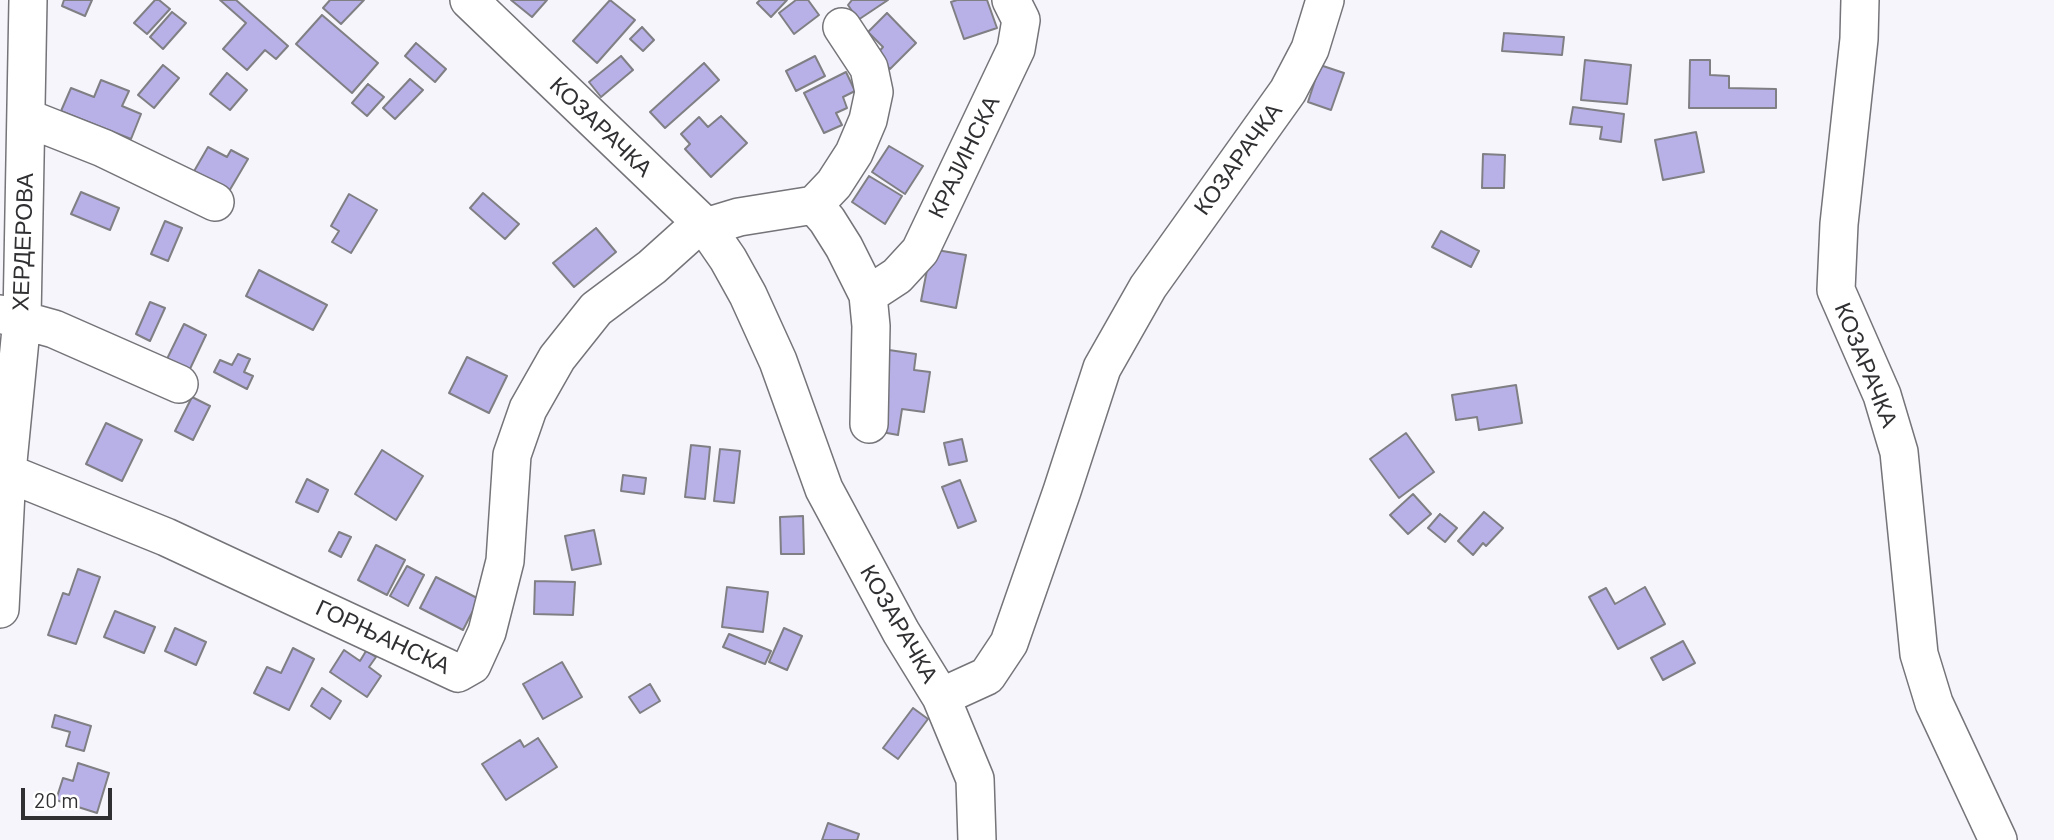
<!DOCTYPE html>
<html>
<head>
<meta charset="utf-8">
<style>
	body { margin:0 }
	#map { position:relative; width:2054px; height:840px; overflow:hidden; background:#f5f5fb; font-family:Barlow,sans-serif }
	canvas { display:block }
	.scale { position:absolute; left:21px; top:788px; width:91px; height:32px; box-sizing:border-box; border:4px solid #302f32; border-top:0; padding-left:9px; font-size:21px; line-height:24px; white-space:nowrap; color:#302f32; -webkit-text-stroke:5px #fff; paint-order:stroke }
</style>
</head>
<body>
<div id="map">
<canvas width="2054" height="840"></canvas>
<div class="scale">20 m</div>
</div>
<script>
const context = document.querySelector('canvas').getContext('2d');
context.lineJoin = 'round';
function paint(path, color) { context.fillStyle = color; context.fill(path, 'evenodd'); }
const toPath = rows => new Path2D(rows.map(r => 'M' + r).join(''));
function strokePath(path, color, width, dash) { context.strokeStyle = color; context.lineWidth = width; context.lineCap = dash ? 'butt' : 'round'; context.setLineDash(dash || []); context.stroke(path); }
function write(font, color, halo, rows, align = 'center') {
  context.font = font + ' Barlow,sans-serif'; context.lineWidth = 7; context.setLineDash([]); context.textBaseline = 'middle'; context.strokeStyle = halo; context.fillStyle = color; for (const [text, x, y, turn = 0] of rows) {
    context.save(); context.translate(x, y); context.rotate((+turn || 0) * Math.PI / 180); context.textAlign = isNaN(turn) ? turn : align; if (halo) context.strokeText(text, 0, 0); context.fillText(text, 0, 0); context.restore();
  }
}
const building = toPath([
	[64,0,92,0,85,16,62,6,64,0],
	[155,0,159,0,170,9,147,34,134,23,155,0],
	[220,0,236,0,288,46,276,59,265,50,247,70,223,49,246,23,220,0],
	[330,0,364,0,341,24,323,8,330,0],
	[511,0,547,0,532,17,511,0],
	[610,0,635,20,597,63,573,41,610,0],
	[760,0,787,0,771,17,757,3,760,0],
	[796,0,808,0,819,15,794,34,779,13,796,0],
	[852,0,888,0,858,20,848,5,852,0],
	[957,0,987,0,997,28,964,39,951,2,957,0],
	[172,12,186,23,163,49,150,37,172,12],
	[887,13,916,43,890,69,876,55,883,47,868,32,887,13],
	[322,15,378,63,352,93,296,44,322,15],
	[642,27,654,40,643,51,630,39,642,27],
	[1504,33,1564,37,1562,55,1502,51,1504,33],
	[416,43,446,69,435,82,405,56,416,43],
	[621,56,633,70,601,97,589,82,621,56],
	[815,56,825,76,796,91,786,71,815,56],
	[1585,60,1631,65,1627,104,1581,100,1585,60],
	[1690,60,1710,60,1710,75,1729,76,1729,88,1776,89,1776,108,1689,108,1690,60],
	[704,63,719,80,665,128,650,112,704,63],
	[163,65,179,78,154,108,138,95,163,65],
	[1320,65,1344,73,1331,110,1308,102,1320,65],
	[846,72,855,91,843,97,847,108,836,113,842,125,824,133,804,93,846,72],
	[227,73,247,90,230,110,210,94,227,73],
	[410,79,423,90,395,119,383,108,410,79],
	[101,80,129,91,122,106,141,114,131,139,61,111,71,88,94,97,101,80],
	[368,84,384,97,367,116,352,103,368,84],
	[1573,107,1624,114,1621,142,1600,139,1602,127,1570,124,1573,107],
	[721,116,747,143,711,177,685,149,690,144,681,134,699,117,708,127,721,116],
	[1696,132,1704,172,1663,180,1655,140,1696,132],
	[889,146,923,166,905,194,872,172,889,146],
	[208,147,227,157,231,150,248,159,228,193,193,173,208,147],
	[1483,154,1505,155,1504,188,1482,188,1483,154],
	[869,176,902,196,885,224,852,202,869,176],
	[81,192,119,208,110,230,71,214,81,192],
	[483,193,519,224,505,239,470,208,483,193],
	[349,194,377,210,351,253,332,242,339,231,331,226,349,194],
	[165,221,182,228,168,261,151,254,165,221],
	[596,228,616,252,574,287,553,263,596,228],
	[1441,231,1479,251,1471,267,1432,247,1441,231],
	[931,249,966,255,956,308,921,301,931,249],
	[259,270,327,305,313,330,246,296,259,270],
	[150,302,165,308,150,341,136,334,150,302],
	[184,324,206,335,189,371,166,361,184,324],
	[889,350,916,354,914,370,930,372,924,412,902,409,898,435,876,431,889,350],
	[238,354,250,359,244,372,253,376,247,389,214,372,220,360,232,365,238,354],
	[467,357,507,376,489,413,449,393,467,357],
	[1516,385,1522,423,1479,430,1477,417,1456,420,1452,395,1516,385],
	[192,397,210,406,193,440,175,431,192,397],
	[106,423,142,440,122,481,86,464,106,423],
	[1406,433,1434,472,1399,498,1370,459,1406,433],
	[962,439,967,461,949,465,944,443,962,439],
	[691,445,710,447,705,499,685,497,691,445],
	[720,449,740,451,734,503,714,501,720,449],
	[382,450,423,476,396,520,355,494,382,450],
	[623,475,646,478,644,494,621,491,623,475],
	[307,479,328,490,318,512,296,502,307,479],
	[960,480,976,521,958,528,942,487,960,480],
	[1413,494,1431,514,1408,534,1390,515,1413,494],
	[1484,512,1503,528,1486,546,1483,543,1473,555,1458,541,1484,512],
	[1440,514,1457,528,1445,542,1428,528,1440,514],
	[803,516,804,554,781,554,780,517,803,516],
	[594,530,601,564,572,570,565,536,594,530],
	[339,532,351,537,341,557,329,551,339,532],
	[376,545,405,560,387,595,358,580,376,545],
	[407,566,424,575,408,606,390,596,407,566],
	[78,569,100,577,76,644,48,635,63,593,69,595,78,569],
	[436,577,479,599,463,630,420,608,436,577],
	[535,581,575,582,573,615,534,614,535,581],
	[727,587,768,592,763,632,722,627,727,587],
	[1645,587,1665,624,1618,649,1589,597,1606,588,1615,604,1645,587],
	[115,611,155,627,144,653,104,637,115,611],
	[175,628,206,642,196,665,165,651,175,628],
	[784,628,802,636,787,670,769,662,784,628],
	[729,634,771,651,765,664,723,647,729,634],
	[1683,641,1695,663,1663,680,1651,658,1683,641],
	[293,648,314,659,289,710,254,693,267,667,281,673,293,648],
	[344,650,360,661,366,651,376,657,369,667,381,676,367,697,330,672,344,650],
	[562,662,582,697,543,719,523,684,562,662],
	[650,684,660,701,640,713,629,697,650,684],
	[322,688,341,701,330,719,311,706,322,688],
	[913,708,928,719,898,759,883,748,913,708],
	[55,715,91,726,84,751,66,746,70,732,52,727,55,715],
	[538,738,557,767,506,800,482,764,520,740,524,747,538,738],
	[78,763,109,773,97,813,56,800,63,778,73,781,78,763],
	[828,823,859,834,857,840,822,840,828,823]
]);
paint(building, '#b8b1e7');
strokePath(building, '#7f7f84', 2);
const minor = toPath([
	[469,0,706,227,728,259,748,295,778,361,824,489,901,632,941,697,987,676,1009,643,1062,491,1102,368,1148,287,1288,91,1310,49,1325,0],
	[1860,0,1859,39,1839,224,1836,290,1882,395,1899,452,1919,654,1934,703,1998,840],
	[27,118,103,148,215,202],
	[814,205,834,184,854,153,868,120,874,92,869,68,842,27],
	[706,227,739,217,814,205,827,220,844,247,868,295,871,326,869,424],
	[868,295,897,276,920,251,1016,49,1021,20,1011,0],
	[0,314,54,329,179,384],
	[0,470,166,537,458,673,472,665,487,632,505,561,512,455,528,409,557,358,596,309,652,267,701,223],
	[0,609,7,472,22,319,28,0],
	[941,697,975,779,977,840]
]);
strokePath(minor, '#747479', 40);
strokePath(minor, '#fff', 37);
write('23px', '#302f32', '#fff', [
	["КОЗАРАЧКА",601,127,44],
	["КРАЈИНСКА",964,157,-64],
	["КОЗАРАЧКА",1238,159,-54],
	["ХЕРДЕРОВА",23,242,-88],
	["КОЗАРАЧКА",1866,365,68],
	["КОЗАРАЧКА",899,624,60],
	["ГОРЊАНСКА",383,637,25]
]);
</script>
</body>
</html>
